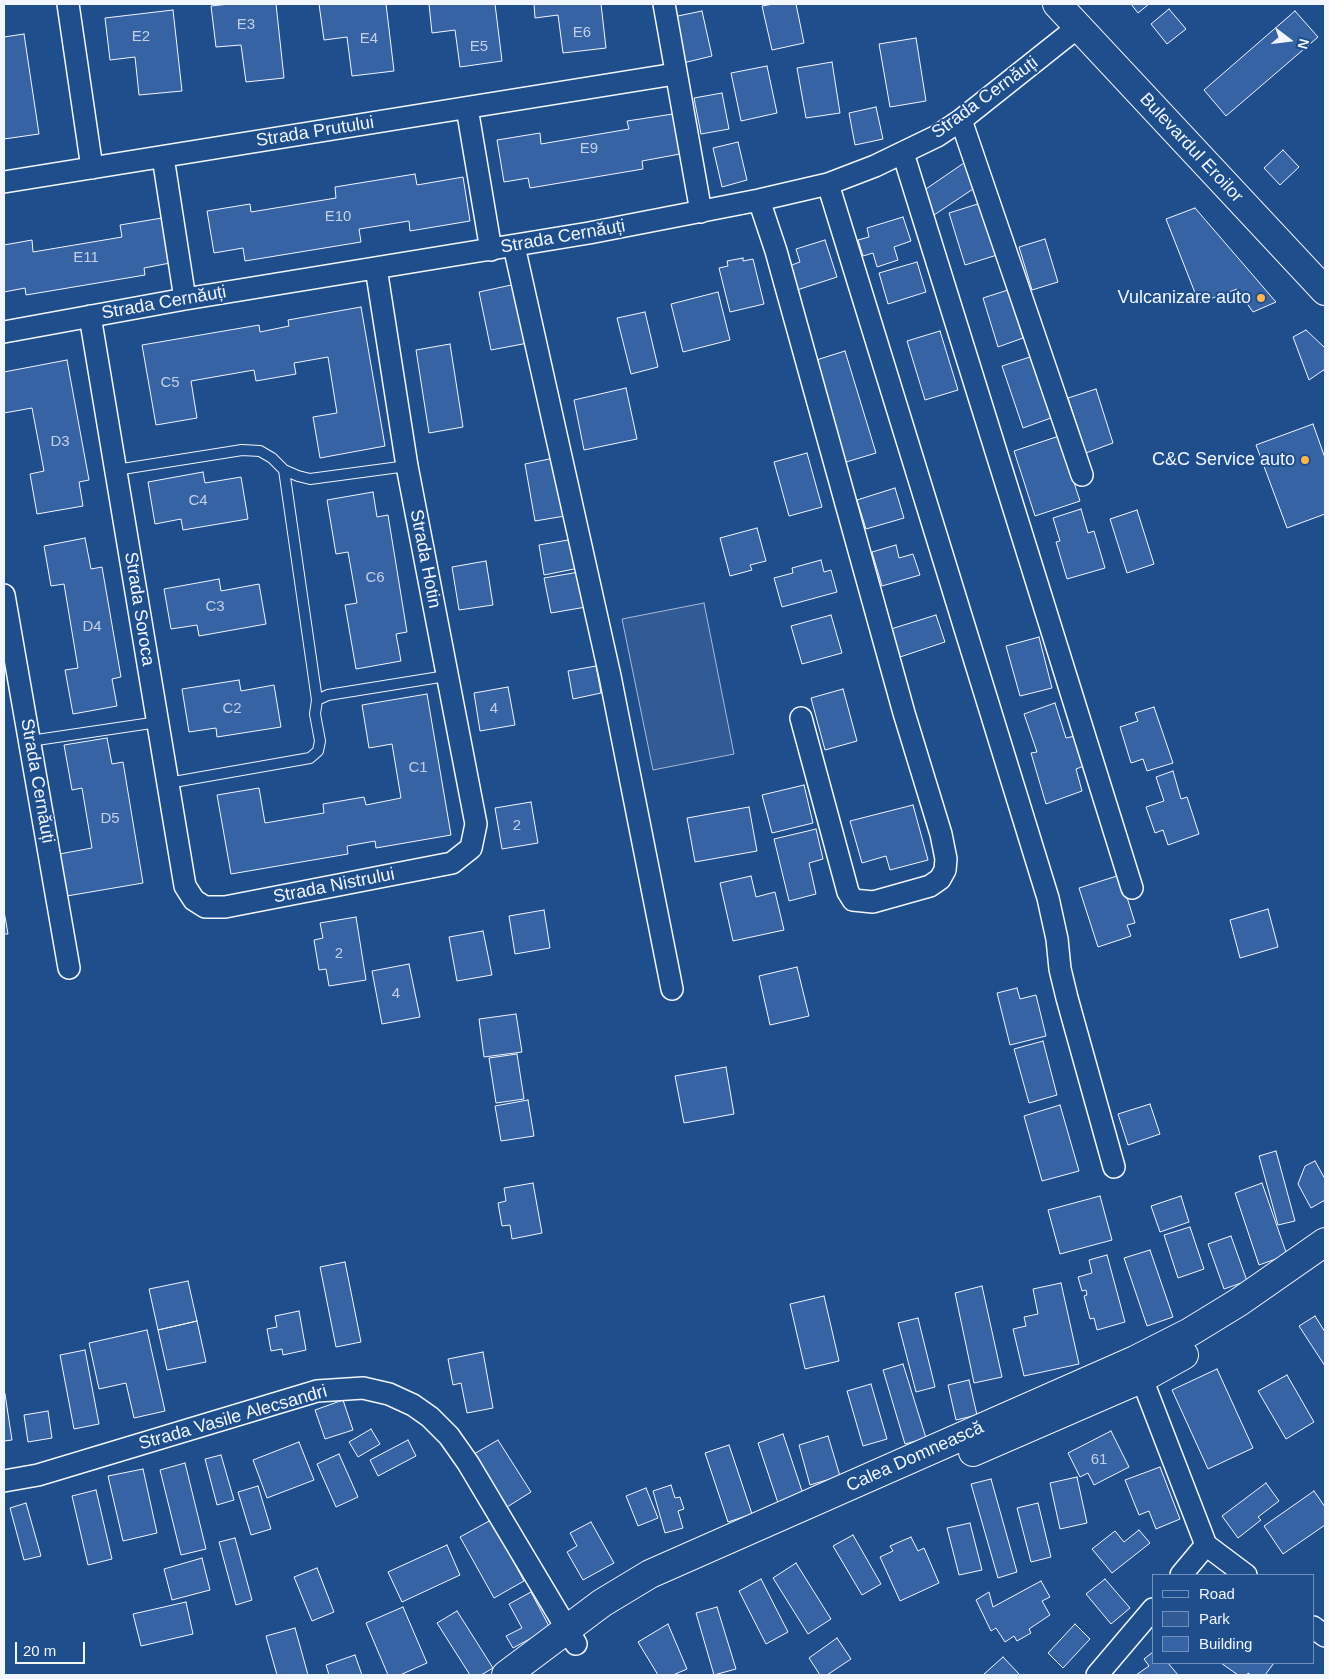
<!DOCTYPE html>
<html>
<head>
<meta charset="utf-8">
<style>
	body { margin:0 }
	#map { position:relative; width:1329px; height:1679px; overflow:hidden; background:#1f4e8c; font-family:Arial,sans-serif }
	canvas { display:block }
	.frame { position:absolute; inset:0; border:5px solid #f2f6ff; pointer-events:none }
	.legend { position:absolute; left:1152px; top:1574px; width:162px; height:90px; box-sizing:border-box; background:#1f4e8c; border:1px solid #7391ba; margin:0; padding:6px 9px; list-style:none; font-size:15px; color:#f2f6ff }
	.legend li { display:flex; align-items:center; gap:10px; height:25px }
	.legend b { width:25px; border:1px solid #7391ba }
	.north { position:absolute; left:1264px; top:15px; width:50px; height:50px; -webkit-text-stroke:4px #1f4e8c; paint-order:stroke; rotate:105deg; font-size:14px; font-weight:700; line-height:20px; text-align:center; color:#f2f6ff }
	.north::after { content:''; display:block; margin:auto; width:18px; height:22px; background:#f2f6ff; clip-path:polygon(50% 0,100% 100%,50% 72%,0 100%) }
	.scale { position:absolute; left:15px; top:1642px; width:70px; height:22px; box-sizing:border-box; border:2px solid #f2f6ff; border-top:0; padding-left:6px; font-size:15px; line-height:18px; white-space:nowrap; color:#f2f6ff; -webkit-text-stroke:4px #1f4e8c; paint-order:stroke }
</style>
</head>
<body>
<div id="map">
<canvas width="1329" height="1679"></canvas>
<div class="frame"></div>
<ul class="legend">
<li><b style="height:6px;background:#1f4e8c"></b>Road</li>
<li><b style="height:14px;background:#305b95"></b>Park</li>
<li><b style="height:14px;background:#3563a3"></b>Building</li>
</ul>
<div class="north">N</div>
<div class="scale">20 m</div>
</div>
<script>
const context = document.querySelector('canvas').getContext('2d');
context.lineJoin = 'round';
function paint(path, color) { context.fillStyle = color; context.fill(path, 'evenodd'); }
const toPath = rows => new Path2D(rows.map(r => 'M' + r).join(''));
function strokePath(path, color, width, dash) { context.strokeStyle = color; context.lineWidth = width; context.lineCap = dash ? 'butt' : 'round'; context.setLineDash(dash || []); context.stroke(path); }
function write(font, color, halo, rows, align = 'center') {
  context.font = font + ' Arial,sans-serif'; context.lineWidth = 4; context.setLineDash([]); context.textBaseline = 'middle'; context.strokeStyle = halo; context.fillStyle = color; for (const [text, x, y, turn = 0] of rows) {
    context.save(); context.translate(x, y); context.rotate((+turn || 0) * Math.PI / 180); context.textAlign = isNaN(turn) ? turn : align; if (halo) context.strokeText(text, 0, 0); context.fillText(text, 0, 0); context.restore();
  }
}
const green = toPath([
	[704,603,734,754,653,770,622,619,704,603]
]);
paint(green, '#305b95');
strokePath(green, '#a8bbd7', 1);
const building = toPath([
	[229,4,276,4,284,78,246,82,241,45,216,47,211,6,229,4],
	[319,4,386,4,394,71,352,76,347,37,324,40,319,4],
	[429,4,495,4,502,61,460,67,455,30,432,33,429,4],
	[534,4,601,4,606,48,563,53,558,15,535,18,534,4],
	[774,4,796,4,804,43,772,50,762,6,774,4],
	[1131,4,1149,4,1138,13,1131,4],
	[1169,9,1186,29,1167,44,1151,24,1169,9],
	[173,10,182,91,139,95,135,57,110,60,105,18,173,10],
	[702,11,712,56,683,63,673,17,702,11],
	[1295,11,1318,37,1226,116,1204,90,1295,11],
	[24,34,39,134,4,139,4,37,24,34],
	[916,38,926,101,890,107,879,44,916,38],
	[832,62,840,113,806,118,797,68,832,62],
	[767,66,777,113,741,121,731,73,767,66],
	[722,93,729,129,701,134,694,98,722,93],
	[876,107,883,139,855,145,849,113,876,107],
	[673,114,680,154,642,161,643,169,530,188,528,178,504,182,497,140,540,133,541,144,629,129,627,121,673,114],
	[738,142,747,180,722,187,713,148,738,142],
	[1283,150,1299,167,1280,185,1264,168,1283,150],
	[964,163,979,185,934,215,920,193,964,163],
	[415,174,417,185,463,177,470,221,410,231,409,221,359,229,361,242,245,261,243,248,214,253,207,211,250,204,251,212,336,198,335,187,415,174],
	[981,203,997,255,965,265,949,213,981,203],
	[1195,208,1276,302,1253,312,1237,289,1199,303,1166,219,1195,208],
	[903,217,911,241,894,247,898,260,877,267,873,253,863,256,858,240,869,237,867,228,903,217],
	[162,218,170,263,144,268,145,275,26,295,25,288,4,292,4,245,32,240,33,252,122,237,120,225,162,218],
	[1045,239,1058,282,1032,290,1019,247,1045,239],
	[825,240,837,277,797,290,789,266,800,262,796,249,825,240],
	[743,258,743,261,753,259,764,304,730,312,719,268,728,266,727,261,743,258],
	[917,262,926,292,888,304,879,273,917,262],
	[516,284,528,343,491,350,479,292,516,284],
	[1008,290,1023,338,998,347,983,298,1008,290],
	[718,292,730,340,683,352,671,304,718,292],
	[361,307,385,446,320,458,313,417,337,413,328,357,294,363,296,374,256,381,254,370,191,381,197,418,156,425,142,345,259,325,260,332,289,326,288,320,361,307],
	[645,312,658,367,631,374,617,318,645,312],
	[1306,330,1325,348,1325,369,1309,380,1293,337,1306,330],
	[940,331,958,390,925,400,907,341,940,331],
	[450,344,463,427,429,433,416,350,450,344],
	[845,351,876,453,843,463,813,361,845,351],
	[1030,357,1051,418,1023,428,1002,366,1030,357],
	[67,360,89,480,79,482,83,506,37,514,30,474,44,471,32,408,4,413,4,372,67,360],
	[626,388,637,439,584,450,574,400,626,388],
	[1096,389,1113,443,1086,453,1068,398,1096,389],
	[1313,424,1325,458,1325,514,1287,528,1256,445,1313,424],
	[1059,436,1080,501,1035,516,1014,451,1059,436],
	[807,453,822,507,789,516,774,462,807,453],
	[554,458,565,516,535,521,525,464,554,458],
	[203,472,205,483,241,477,248,519,183,530,181,519,155,524,148,482,203,472],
	[895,488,904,518,866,529,857,500,895,488],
	[373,492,377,517,388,515,407,632,396,634,401,661,356,669,345,605,357,603,348,552,336,554,327,500,373,492],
	[1081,509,1088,533,1094,531,1105,568,1067,579,1056,542,1060,541,1053,518,1081,509],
	[1137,510,1154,564,1127,573,1110,519,1137,510],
	[757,528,766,561,750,565,752,570,730,576,720,538,757,528],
	[85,538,91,569,102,567,121,677,112,679,117,706,73,714,65,670,78,668,64,584,51,586,44,546,85,538],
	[574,539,579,568,544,575,539,545,574,539],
	[896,545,899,558,913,554,920,575,882,586,872,552,896,545],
	[821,560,824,572,831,570,837,592,782,607,774,578,793,573,792,568,821,560],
	[486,561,493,605,459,610,452,567,486,561],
	[579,572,586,607,551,613,544,578,579,572],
	[219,579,221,591,259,584,266,624,199,636,197,625,171,629,164,589,219,579],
	[831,615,842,653,802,664,791,626,831,615],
	[936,615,945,642,900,657,891,629,936,615],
	[1039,637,1052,688,1020,696,1006,646,1039,637],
	[596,666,601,693,573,699,568,671,596,666],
	[239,680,241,691,274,685,281,727,217,737,216,728,189,732,182,689,239,680],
	[508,687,515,725,480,731,474,693,508,687],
	[843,689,857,741,825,750,811,698,843,689],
	[427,694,451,835,376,848,375,841,347,846,348,854,231,874,217,795,259,788,265,823,324,813,323,804,364,797,366,805,401,798,392,744,369,748,362,705,427,694],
	[1055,703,1066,738,1075,736,1084,766,1076,769,1082,791,1046,804,1031,753,1037,752,1024,714,1055,703],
	[1154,707,1173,763,1147,771,1143,759,1131,763,1120,727,1138,721,1135,713,1154,707],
	[107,738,112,764,123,762,143,883,61,897,54,855,92,848,82,788,72,790,64,745,107,738],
	[1173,771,1181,799,1187,797,1199,834,1168,845,1163,830,1155,833,1146,807,1164,801,1156,777,1173,771],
	[804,785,813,823,772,833,762,795,804,785],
	[531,802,538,843,502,849,495,808,531,802],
	[913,805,928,860,890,870,886,856,862,863,850,821,913,805],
	[749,807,757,851,695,862,687,818,749,807],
	[816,829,823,859,809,863,816,894,789,901,774,839,816,829],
	[1120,875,1135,923,1127,925,1131,936,1098,947,1079,888,1120,875],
	[751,876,756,897,775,892,784,930,733,941,720,883,751,876],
	[1268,909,1278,947,1240,958,1230,920,1268,909],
	[544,910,550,948,515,954,509,916,544,910],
	[4,911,8,934,4,934,4,911],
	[356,917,366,980,329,986,326,969,319,970,314,940,323,938,320,923,356,917],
	[483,931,492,975,457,981,449,937,483,931],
	[409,964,420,1017,382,1024,372,971,409,964],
	[797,967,809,1016,770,1025,759,976,797,967],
	[1017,988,1020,999,1036,995,1046,1036,1010,1045,997,993,1017,988],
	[516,1014,522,1052,484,1057,479,1019,516,1014],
	[1043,1041,1057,1095,1029,1103,1014,1049,1043,1041],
	[517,1054,524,1099,496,1103,489,1058,517,1054],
	[726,1067,734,1114,684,1123,675,1076,726,1067],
	[528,1100,534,1136,501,1141,495,1106,528,1100],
	[1150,1104,1160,1134,1128,1145,1118,1114,1150,1104],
	[1060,1105,1079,1171,1042,1181,1024,1116,1060,1105],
	[1276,1151,1295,1221,1278,1225,1259,1156,1276,1151],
	[1315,1161,1325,1179,1325,1200,1311,1208,1298,1184,1305,1166,1315,1161],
	[533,1183,542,1233,512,1239,510,1225,502,1226,498,1203,506,1201,504,1188,533,1183],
	[1262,1183,1287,1255,1259,1265,1235,1193,1262,1183],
	[1100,1196,1112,1240,1060,1254,1048,1210,1100,1196],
	[1181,1196,1189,1222,1160,1232,1151,1206,1181,1196],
	[1190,1227,1204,1269,1178,1278,1164,1235,1190,1227],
	[1231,1236,1247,1281,1224,1289,1208,1244,1231,1236],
	[1150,1250,1173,1317,1147,1326,1124,1258,1150,1250],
	[1107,1255,1125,1322,1097,1330,1094,1318,1090,1319,1084,1296,1087,1295,1086,1290,1082,1291,1078,1277,1092,1273,1089,1260,1107,1255],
	[345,1262,361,1342,336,1347,320,1267,345,1262],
	[188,1281,197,1321,158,1330,149,1289,188,1281],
	[1061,1283,1079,1364,1024,1376,1013,1329,1026,1326,1024,1317,1038,1314,1033,1289,1061,1283],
	[982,1286,1002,1377,974,1383,955,1293,982,1286],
	[824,1296,839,1361,805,1369,790,1304,824,1296],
	[299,1311,306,1350,283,1355,282,1349,271,1351,267,1329,277,1327,275,1316,299,1311],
	[1315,1316,1325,1332,1325,1366,1299,1326,1315,1316],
	[918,1318,935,1387,916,1392,898,1323,918,1318],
	[197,1321,206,1362,167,1370,158,1330,197,1321],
	[147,1330,165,1411,134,1418,126,1383,99,1389,89,1343,147,1330],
	[85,1350,99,1424,74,1429,60,1355,85,1350],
	[483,1352,493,1408,467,1413,461,1383,453,1385,448,1359,483,1352],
	[903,1364,926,1438,905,1444,883,1370,903,1364],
	[1217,1369,1253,1448,1208,1469,1172,1390,1217,1369],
	[1287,1375,1314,1422,1286,1439,1258,1391,1287,1375],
	[969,1380,977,1415,956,1420,948,1385,969,1380],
	[871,1384,887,1439,863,1446,847,1391,871,1384],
	[5,1394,12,1440,4,1441,4,1395,5,1394],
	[343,1400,353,1430,325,1439,315,1410,343,1400],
	[48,1411,52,1438,28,1442,24,1415,48,1411],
	[371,1429,380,1444,358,1457,349,1442,371,1429],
	[1111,1431,1129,1467,1094,1485,1088,1473,1080,1477,1068,1453,1111,1431],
	[783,1434,804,1497,779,1506,758,1443,783,1434],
	[828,1436,840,1476,810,1485,799,1445,828,1436],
	[408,1440,416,1456,378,1476,370,1460,408,1440],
	[498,1440,531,1492,507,1507,474,1454,498,1440],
	[299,1442,314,1480,267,1498,253,1460,299,1442],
	[729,1445,752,1514,728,1522,705,1453,729,1445],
	[339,1454,358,1497,336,1507,317,1464,339,1454],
	[221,1455,234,1500,217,1505,205,1459,221,1455],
	[185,1463,206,1549,181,1555,160,1470,185,1463],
	[1160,1467,1180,1519,1156,1529,1149,1511,1139,1515,1125,1480,1160,1467],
	[143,1469,157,1533,123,1541,108,1476,143,1469],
	[1077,1477,1087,1523,1060,1529,1050,1483,1077,1477],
	[991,1479,1017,1572,998,1578,971,1484,991,1479],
	[1266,1483,1279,1501,1258,1517,1261,1520,1238,1538,1222,1516,1266,1483],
	[671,1485,675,1498,680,1497,684,1509,678,1511,683,1528,665,1533,653,1491,671,1485],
	[258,1486,271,1529,251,1535,238,1492,258,1486],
	[646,1488,658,1518,638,1526,626,1496,646,1488],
	[96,1490,112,1559,88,1565,72,1496,96,1490],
	[1314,1491,1325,1507,1325,1525,1283,1554,1264,1526,1314,1491],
	[26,1503,41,1556,24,1560,10,1508,26,1503],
	[1038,1503,1051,1557,1031,1562,1017,1508,1038,1503],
	[491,1520,524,1581,494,1598,460,1537,491,1520],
	[591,1522,614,1563,583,1580,567,1552,577,1546,570,1533,591,1522],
	[970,1523,982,1570,959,1575,947,1528,970,1523],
	[1139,1530,1150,1543,1112,1573,1092,1549,1115,1531,1124,1542,1139,1530],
	[853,1535,881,1584,862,1595,833,1546,853,1535],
	[911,1537,918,1551,924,1548,939,1583,900,1601,880,1557,893,1551,890,1546,911,1537],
	[235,1538,252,1600,236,1605,219,1542,235,1538],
	[447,1545,460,1575,402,1602,388,1572,447,1545],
	[202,1558,210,1590,172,1600,164,1569,202,1558],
	[796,1563,831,1619,808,1634,773,1578,796,1563],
	[317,1568,334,1612,312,1621,294,1577,317,1568],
	[761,1579,788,1632,766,1644,739,1591,761,1579],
	[1105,1579,1130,1608,1111,1624,1086,1594,1105,1579],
	[1041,1581,1050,1597,1042,1601,1050,1615,1029,1629,1031,1633,1017,1641,1014,1636,1005,1642,996,1628,991,1631,976,1600,989,1592,993,1607,1041,1581],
	[531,1592,550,1628,513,1648,506,1636,522,1628,509,1604,531,1592],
	[186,1602,193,1634,141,1646,133,1614,186,1602],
	[403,1607,427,1663,400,1675,388,1675,366,1623,403,1607],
	[717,1607,736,1669,714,1675,696,1613,717,1607],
	[457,1611,493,1668,481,1675,470,1675,437,1623,457,1611],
	[668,1624,687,1669,673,1675,658,1675,638,1642,668,1624],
	[1075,1624,1090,1639,1063,1668,1048,1653,1075,1624],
	[295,1628,308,1675,277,1675,266,1636,295,1628],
	[837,1638,851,1659,827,1675,820,1675,809,1658,837,1638],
	[1153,1652,1153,1663,1168,1663,1178,1675,1136,1675,1149,1666,1144,1659,1153,1652],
	[355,1655,362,1675,329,1675,326,1665,355,1655],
	[1003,1657,1020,1675,983,1675,1003,1657],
	[1221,1663,1274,1663,1265,1675,1251,1675,1248,1673,1247,1675,1238,1675,1221,1663]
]);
paint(building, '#3563a3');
strokePath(building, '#f2f6ff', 1);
const lane = toPath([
	[116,470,242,450,260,451,272,458,284,470,298,476,310,479,407,466],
	[284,470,317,700],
	[30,741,158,722],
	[168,783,310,758,318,751,320,741,315,714,317,700,328,695,446,676]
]);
const street = toPath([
	[68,4,92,168],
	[664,4,701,212],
	[467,108,491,250],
	[961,120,1082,475],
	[903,153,1132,888],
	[163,157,185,299],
	[4,182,675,74],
	[828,184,1048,898,1057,939,1060,969,1067,998,1114,1167],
	[759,200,776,251,904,713,941,834,946,859,945,870,940,879,930,886,873,902,853,900,848,892,801,718],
	[514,246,610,676,672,989],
	[90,316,185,886,194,900,205,907,225,907,452,863,471,848,476,824,407,466,376,268],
	[4,332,185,299,589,233,759,200,828,184,875,166,937,136,961,120,1078,27],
	[4,595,69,968],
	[1137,1366,1206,1545],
	[4,1481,38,1475,317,1391,363,1388,389,1394,413,1405,430,1417,449,1436,468,1463,576,1644],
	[1206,1545,1246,1575],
	[1181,1575,1206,1545],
	[1313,1627,1325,1636],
	[1097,1675,1153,1609]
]);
const secondary = toPath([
	[973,1452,1141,1379,1184,1355],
	[506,1675,602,1603,650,1574,1135,1360,1190,1332,1239,1302,1325,1242]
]);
const primary = toPath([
	[1057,4,1325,291]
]);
strokePath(lane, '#f2f6ff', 12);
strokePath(street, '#f2f6ff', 24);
strokePath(secondary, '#f2f6ff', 30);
strokePath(primary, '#f2f6ff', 30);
strokePath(lane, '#1f4e8c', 10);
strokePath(street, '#1f4e8c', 21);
strokePath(secondary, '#1f4e8c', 28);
strokePath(primary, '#1f4e8c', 28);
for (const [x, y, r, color] of [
	[1261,298,5,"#ffb74d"],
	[1305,460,5,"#ffb74d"]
]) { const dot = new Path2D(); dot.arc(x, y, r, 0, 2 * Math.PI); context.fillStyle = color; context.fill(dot); strokePath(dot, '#1f4e8c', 2); }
write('15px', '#c3d1e8', null, [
	["E3",246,25],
	["E6",582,33],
	["E2",141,37],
	["E4",369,39],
	["E5",479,47],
	["E9",589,149],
	["E10",338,217],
	["E11",86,258],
	["C5",170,383],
	["D3",60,442],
	["C4",198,501],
	["C6",375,578],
	["C3",215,607],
	["D4",92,627],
	["C2",232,709],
	["4",494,709],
	["C1",418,768],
	["D5",110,819],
	["2",517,826],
	["2",339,954],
	["4",396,994],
	["61",1099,1460]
]);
write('18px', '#f2f6ff', '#1f4e8c', [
	["Strada Cernăuți",985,98,-36],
	["Strada Prutului",315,132,-9],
	["Bulevardul Eroilor",1191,148,47],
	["Strada Cernăuți",563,237,-10],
	["Strada Cernăuți",164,303,-10],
	["Strada Hotin",425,559,79],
	["Strada Soroca",139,609,81],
	["Strada Cernăuți",37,781,80],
	["Strada Nistrului",334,886,-11],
	["Strada Vasile Alecsandri",233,1418,-16],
	["Calea Domnească",915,1457,-24]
]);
write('18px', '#f2f6ff', '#1f4e8c', [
	["Vulcanizare auto",1251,298],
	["C&C Service auto",1295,460]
], 'right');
</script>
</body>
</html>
